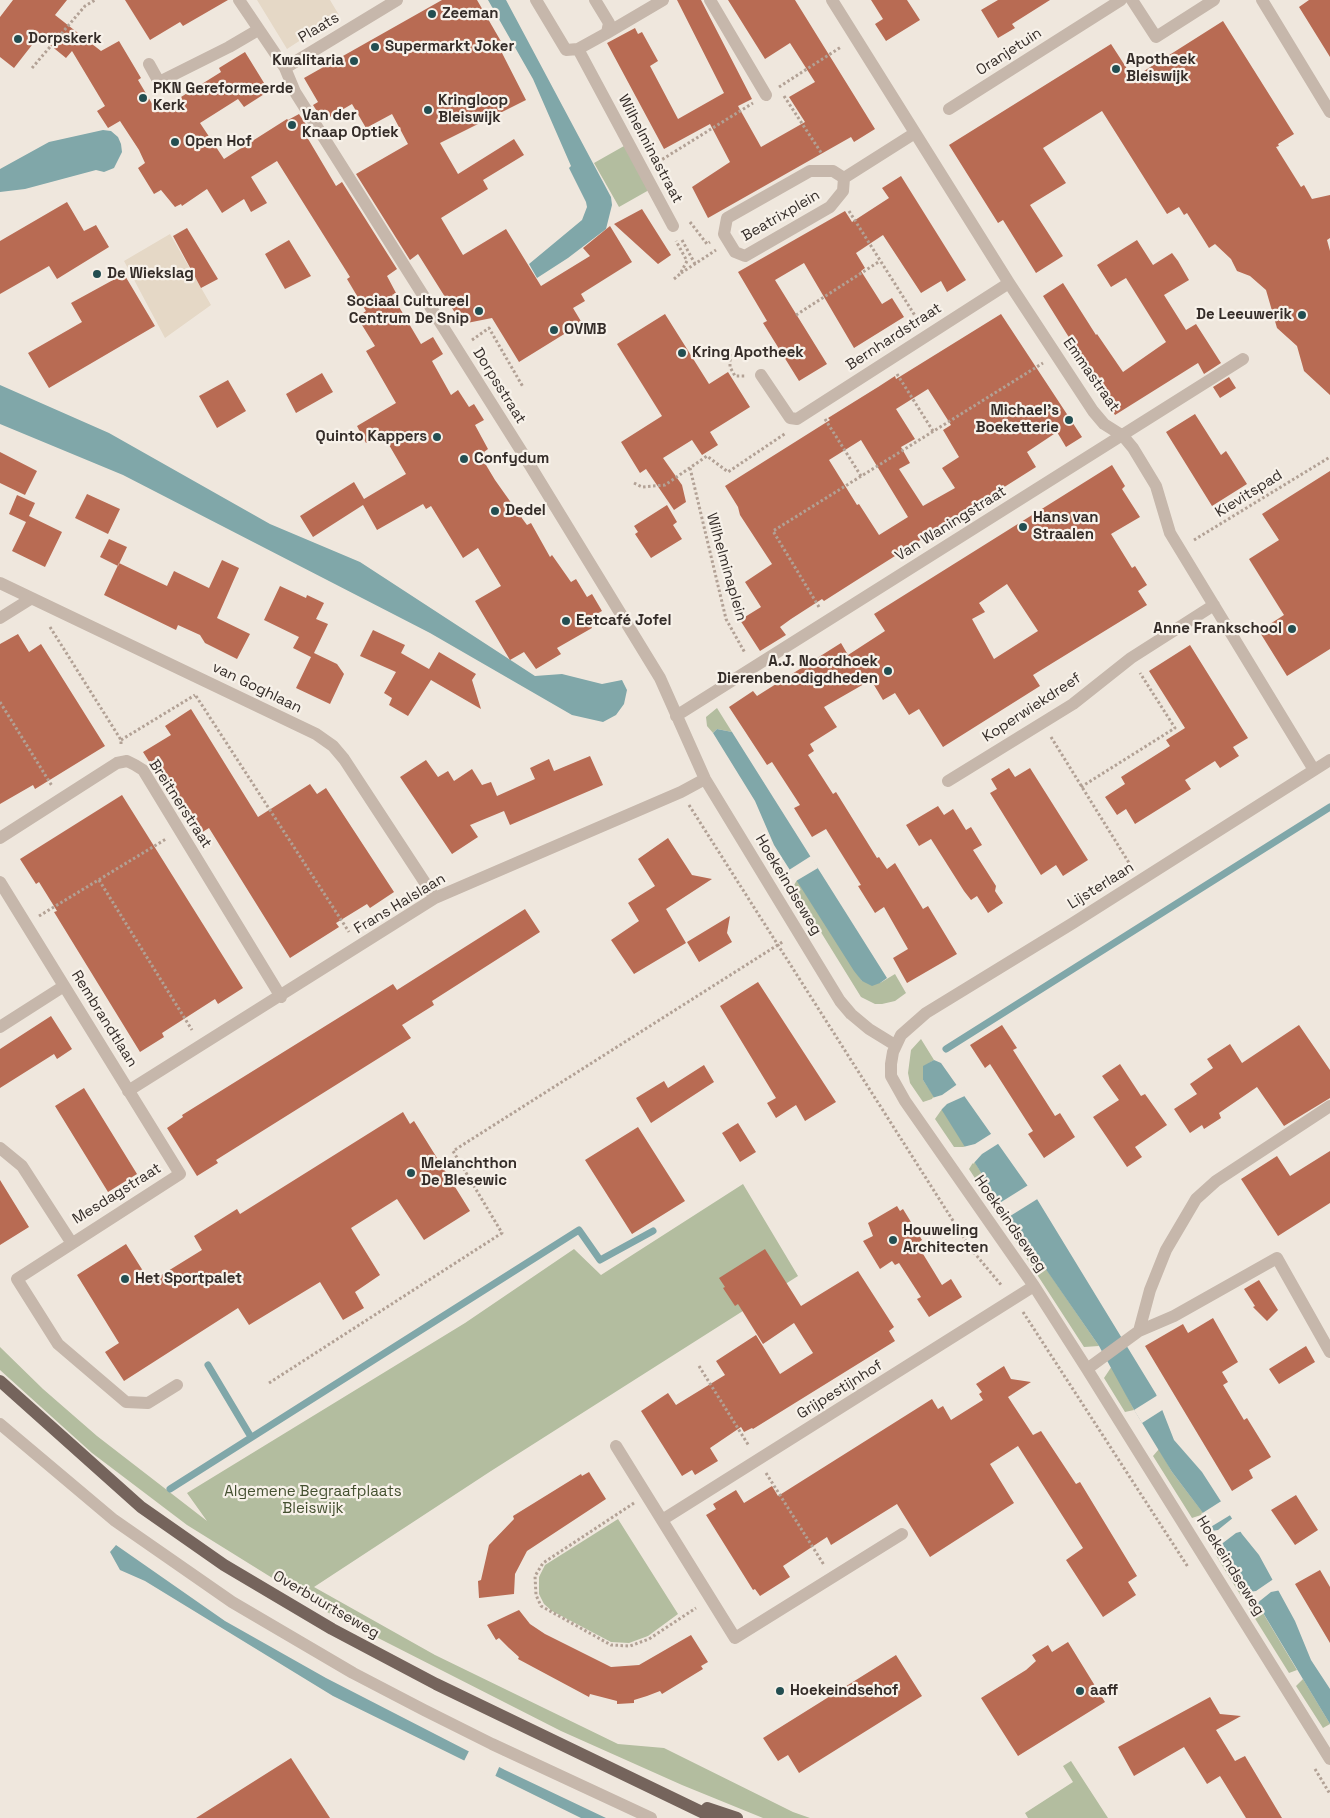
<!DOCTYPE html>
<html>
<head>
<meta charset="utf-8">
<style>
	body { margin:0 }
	canvas { display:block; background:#efe7dd }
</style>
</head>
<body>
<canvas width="1330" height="1818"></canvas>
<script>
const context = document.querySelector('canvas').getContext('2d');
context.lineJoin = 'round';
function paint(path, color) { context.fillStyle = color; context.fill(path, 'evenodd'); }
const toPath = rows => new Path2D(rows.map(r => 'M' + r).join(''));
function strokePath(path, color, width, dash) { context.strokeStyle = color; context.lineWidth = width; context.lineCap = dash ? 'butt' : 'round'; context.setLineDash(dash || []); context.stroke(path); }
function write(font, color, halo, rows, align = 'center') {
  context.font = font + ' "Space Grotesk",sans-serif'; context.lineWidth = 4.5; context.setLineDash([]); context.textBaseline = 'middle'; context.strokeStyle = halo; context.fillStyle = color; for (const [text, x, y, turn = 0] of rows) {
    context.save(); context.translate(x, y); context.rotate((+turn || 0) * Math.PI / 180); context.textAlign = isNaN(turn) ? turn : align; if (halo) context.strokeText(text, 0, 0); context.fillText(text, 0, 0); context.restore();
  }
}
paint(toPath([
	[624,146,649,190,619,207,594,163],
	[717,708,732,732,717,729,713,733,707,726,706,717],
	[797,880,862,981,880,983,895,974,906,993,895,1001,882,1004,875,1004,861,997,793,887],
	[921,1039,934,1060,923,1067,923,1080,935,1098,923,1102,910,1083,908,1073,911,1050],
	[942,1109,966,1147,954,1147,935,1119],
	[974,1161,1000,1203,997,1205,993,1206,969,1169],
	[743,1184,798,1276,491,1471,314,1587,435,1655,618,1744,664,1748,793,1812,810,1818,763,1818,682,1785,561,1731,327,1612,187,1525,92,1453,0,1370,0,1347,43,1389,97,1436,207,1521,187,1493,465,1323,574,1249,601,1275],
	[1010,1217,1053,1279,1099,1346,1084,1347,1003,1222],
	[1112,1366,1134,1410,1125,1412,1104,1378],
	[1159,1449,1172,1472,1204,1514,1192,1518,1153,1456],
	[618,1519,678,1614,648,1636,629,1643,611,1642,552,1611,544,1604,539,1594,539,1577,545,1565],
	[1221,1545,1250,1593,1241,1596,1215,1554],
	[1257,1603,1297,1670,1289,1673,1249,1609],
	[1303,1679,1330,1724,1323,1728,1296,1686],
	[1071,1761,1108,1818,1028,1818,1025,1813,1073,1782,1063,1766]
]), '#b3bd9f');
paint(toPath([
	[257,0,330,0,339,15,287,49],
	[170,234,211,305,165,338,124,261]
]), '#e5d8c6');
paint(toPath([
	[488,0,506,0,611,197,612,205,606,229,568,258,537,278,529,264,582,220,587,207,586,202,569,168,571,166,533,79],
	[103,130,111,131,118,137,121,144,122,152,114,168,104,172,96,170,25,189,0,192,0,169,49,142],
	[0,385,109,433,270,524,360,562,535,676,562,674,602,684,622,680,627,690,624,704,616,715,603,722,572,715,430,633,123,475,0,424],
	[717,729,732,732,887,978,880,983,872,986,862,981,854,971,774,845,755,801,713,733],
	[934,1060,941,1063,1037,1199,1156,1394,1174,1440,1202,1472,1242,1534,1259,1555,1295,1621,1311,1660,1330,1689,1330,1724,1203,1513,1172,1472,1133,1408,1099,1346,1000,1203,923,1080,923,1066],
	[116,1545,225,1621,326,1678,505,1770,606,1818,581,1818,333,1696,145,1581,120,1570,110,1552]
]), '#80a7a9');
paint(toPath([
	[811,856,818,868,796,881,789,870],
	[959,1083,967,1095,947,1104,940,1111,932,1098,942,1095],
	[994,1132,1001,1142,982,1154,973,1164,963,1147,975,1144],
	[1030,1184,1039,1198,1007,1218,998,1204],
	[1158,1395,1164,1409,1142,1423,1134,1410],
	[1223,1500,1232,1514,1209,1528,1201,1514],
	[1234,1517,1243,1531,1236,1533,1219,1546,1211,1531,1218,1530],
	[1275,1578,1281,1590,1271,1592,1256,1604,1249,1592,1256,1591],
	[470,1749,500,1765,494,1779,463,1763]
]), '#efe7dd');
strokePath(toPath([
	[946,1049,1330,807],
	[208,1365,251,1437],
	[170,1489,579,1230,600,1260,653,1231]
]), '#80a7a9', 7);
paint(toPath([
	[13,0,67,0,55,15,101,51,119,41,141,78,138,80,157,112,221,72,219,68,245,52,269,91,244,107,238,99,200,123,224,159,287,119,288,120,299,114,309,129,304,132,336,186,342,182,397,269,387,276,396,293,392,295,421,344,433,337,443,354,432,361,451,395,458,390,469,407,474,404,484,420,475,425,488,449,484,452,488,458,483,460,495,480,524,521,527,525,531,523,550,557,552,555,571,582,576,579,587,597,592,594,602,611,587,619,592,628,557,648,561,654,536,669,524,652,510,660,475,601,501,586,478,548,463,558,431,506,426,509,423,504,377,530,363,505,313,537,300,516,354,482,364,499,406,474,382,433,366,443,357,426,396,403,366,351,375,346,357,317,366,311,347,279,350,277,277,161,251,177,267,203,251,212,244,199,222,213,207,189,182,206,181,204,175,207,161,190,154,194,138,168,145,163,139,150,120,121,108,128,97,111,105,106,72,51,66,58,39,36,14,68,0,57,0,17],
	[125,0,228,0,183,26,180,22,150,40],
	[442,0,477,0,506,50,502,53,526,100,440,143,458,174,514,139,524,155,483,180,488,189,441,218,463,255,506,229,541,286,590,256,583,248,610,226,632,262,581,294,585,301,573,308,582,323,519,362,492,318,462,324,418,254,410,260,356,174,408,144,392,114,366,128,352,104,323,121,313,105,318,102,304,78],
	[677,0,701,0,752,99,738,106,761,147,805,122,789,97,815,82,790,43,765,59,728,0,795,0,875,129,854,142,851,137,708,218,692,187,730,162,710,124,664,149,607,43,635,28,638,34,642,32,658,61,650,66,678,119,724,93],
	[871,0,907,0,920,20,886,41,875,24,883,19],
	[998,0,1050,0,1012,24,1015,28,998,38,981,10],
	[1309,0,1330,0,1330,57,1299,7],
	[1223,21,1294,134,1278,144,1279,146,1276,147,1301,187,1304,185,1312,199,1330,195,1330,238,1327,240,1330,251,1330,395,1304,371,1297,346,1277,328,1266,290,1250,276,1237,271,1231,259,1215,244,1209,248,1187,213,1184,215,1179,207,1167,214,1102,111,1043,148,1066,183,1030,205,1063,256,1036,273,1003,220,998,223,949,145,1111,44,1133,78],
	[901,176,966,280,947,292,941,281,921,293,883,235,856,253,865,268,861,271,882,304,892,298,904,317,854,348,804,263,775,280,827,364,799,381,763,323,767,321,738,272,845,211,852,222,889,198,882,188],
	[67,202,84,231,96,225,109,247,57,279,49,266,0,294,0,241],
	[642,209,671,255,658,264,614,224],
	[187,228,218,279,201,288,173,236],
	[289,240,311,276,285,289,265,254],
	[1137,240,1153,265,1172,253,1178,261,1189,280,1164,295,1186,330,1196,324,1221,363,1204,374,1198,363,1115,415,1073,349,1075,347,1043,296,1063,283,1096,335,1097,334,1123,372,1166,342,1126,278,1111,287,1097,265],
	[124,274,155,326,49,388,28,353,82,322,71,303],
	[665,314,709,384,728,372,750,407,710,432,718,445,702,455,692,440,663,458,682,485,686,502,674,510,646,469,640,473,621,442,662,416,617,344],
	[1001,314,1082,437,1066,447,1057,432,1027,452,1036,467,857,580,824,601,822,599,791,619,780,627,786,635,760,651,740,620,761,607,745,582,772,564,740,515,738,507,725,486,830,420,828,418,878,387,895,376,896,379],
	[928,389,951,425,943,430,959,457,942,468,955,488,923,506,899,469,910,463,901,447,915,439,896,409],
	[861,440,908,517,879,535,859,504,857,505,829,460],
	[322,373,333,392,296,413,286,394],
	[1229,377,1236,388,1220,398,1213,387],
	[228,380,246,411,217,428,199,396],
	[1195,414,1221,455,1226,451,1247,484,1212,506,1166,432],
	[0,452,37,471,25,495,0,483],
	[1112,465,1125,486,1122,489,1140,517,1111,534,1132,568,1135,566,1147,585,1138,591,1147,605,1033,675,1040,686,943,747,919,709,909,715,895,693,883,700,871,680,824,707,837,727,810,744,814,751,808,755,833,794,836,792,877,858,879,857,887,869,895,863,923,909,928,906,957,954,907,983,893,958,908,949,884,907,875,913,858,886,861,885,826,829,812,837,794,808,800,805,772,762,767,765,729,707,753,691,757,696,841,643,848,655,885,631,874,614],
	[1007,584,1038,631,994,659,972,619,985,612,979,603],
	[1330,471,1330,649,1287,676,1259,631,1284,615,1249,559,1279,540,1262,514],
	[87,494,120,509,108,534,75,518],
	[17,495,35,503,29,516,62,532,45,567,12,551,26,522,9,514],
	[667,505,677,522,673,525,682,539,651,558,635,534,638,532,634,526],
	[109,539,127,547,118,566,100,557],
	[222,560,239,568,217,618,250,634,237,659,205,643,200,635,178,625,176,630,104,595,119,563,167,586,174,571,209,588],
	[280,586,306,598,307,595,324,603,316,619,328,624,314,653,337,664,344,674,330,704,296,688,311,657,293,648,299,637,264,620],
	[373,630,405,645,401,653,429,669,439,652,476,674,472,680,481,709,431,680,408,716,389,705,392,698,384,693,396,672,360,656],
	[18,634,29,652,41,644,105,746,35,789,33,785,0,804,0,644],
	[1190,645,1248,738,1233,747,1239,756,1220,768,1215,761,1185,780,1191,789,1135,824,1126,809,1117,815,1105,797,1125,784,1121,777,1170,746,1166,740,1185,728,1149,671],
	[191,709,258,817,310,784,317,794,326,788,394,892,370,908,367,904,336,923,339,927,290,958,209,828,196,836,143,752,171,735,165,726],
	[590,756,603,785,510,825,504,811,470,825,478,837,452,854,400,777,426,760,438,777,448,771,454,781,472,769,482,785,491,782,497,796,535,779,530,768,549,759,554,771],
	[1009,768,1015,777,1030,768,1088,860,1063,876,1056,865,1041,875,990,793,997,789,991,779],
	[122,795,243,988,218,1004,215,999,162,1033,164,1037,140,1052,54,912,57,911,39,882,36,884,20,859],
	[938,806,944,815,953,809,966,830,971,827,982,845,973,850,996,886,995,891,1003,903,988,913,977,896,971,900,964,891,931,839,919,846,906,825],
	[668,838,692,875,712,879,666,909,686,943,634,974,611,940,639,921,628,903,655,886,638,859],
	[525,909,540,932,432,1001,434,1005,402,1025,411,1038,216,1160,218,1163,197,1176,167,1128,183,1117,182,1115,393,984,397,990],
	[730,916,727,933,732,942,699,962,687,942],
	[758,982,836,1102,805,1121,796,1105,776,1118,767,1103,776,1098,720,1006],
	[51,1016,72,1049,57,1059,54,1054,0,1088,0,1049],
	[1002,1025,1017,1048,1013,1050,1055,1116,1060,1113,1075,1137,1044,1158,1028,1134,1033,1131,990,1064,985,1068,970,1045],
	[1299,1025,1330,1070,1330,1098,1284,1126,1257,1087,1219,1113,1221,1118,1204,1129,1202,1125,1190,1133,1174,1109,1197,1094,1190,1084,1213,1068,1207,1059,1230,1044,1242,1063],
	[1120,1064,1141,1096,1145,1094,1167,1125,1135,1147,1142,1157,1127,1167,1093,1117,1119,1100,1102,1076],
	[704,1065,714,1082,651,1123,636,1098,664,1081,668,1088],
	[84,1088,137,1174,108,1192,55,1106],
	[403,1112,410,1124,414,1121,470,1211,424,1240,397,1199,351,1228,380,1275,355,1292,364,1308,343,1320,320,1282,249,1325,238,1308,124,1381,105,1352,119,1343,77,1275,126,1244,150,1282,202,1250,194,1236,237,1209,240,1214],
	[738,1123,756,1152,740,1162,722,1133],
	[638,1127,685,1201,632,1234,585,1160],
	[1330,1151,1330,1203,1278,1236,1241,1179,1277,1156,1290,1176],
	[0,1180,29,1227,0,1245],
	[897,1206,900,1211,903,1209,922,1240,919,1242,923,1247,920,1249,942,1285,951,1279,962,1297,929,1317,917,1299,921,1297,899,1263,895,1265,892,1261,880,1269,863,1241,873,1236,868,1223],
	[765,1249,801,1306,858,1271,894,1327,889,1331,895,1341,753,1429,752,1428,744,1432,741,1427,710,1448,718,1461,695,1475,692,1470,682,1476,641,1411,668,1393,676,1405,725,1375,716,1361,756,1335,780,1374,813,1353,794,1323,763,1344,738,1304,735,1306,723,1288,725,1287,719,1278],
	[1259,1280,1278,1310,1267,1321,1253,1307,1255,1306,1244,1289],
	[1213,1318,1238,1362,1222,1372,1228,1382,1223,1385,1244,1420,1247,1418,1271,1457,1249,1470,1253,1478,1232,1491,1145,1346,1183,1324,1188,1333],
	[1306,1346,1315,1362,1279,1384,1269,1369],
	[1004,1366,1011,1379,1031,1382,1008,1397,1033,1435,1041,1431,1076,1484,1080,1482,1137,1576,1128,1582,1136,1595,1103,1617,1066,1560,1083,1548,1018,1446,990,1464,1014,1503,930,1557,897,1504,831,1545,827,1537,783,1566,790,1577,760,1596,755,1589,753,1590,706,1515,716,1509,713,1504,736,1490,744,1503,772,1486,778,1496,932,1399,938,1409,943,1406,951,1420,983,1400,979,1394,982,1392,976,1384],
	[589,1472,606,1499,527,1551,515,1574,514,1594,479,1598,478,1581,481,1580,489,1545,514,1519,513,1516,581,1474,582,1476],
	[1296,1495,1318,1530,1295,1545,1271,1510],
	[1320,1570,1330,1587,1330,1643,1295,1584],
	[519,1610,530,1624,545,1634,611,1667,639,1665,691,1635,708,1662,701,1666,703,1669,662,1694,660,1691,647,1696,634,1700,634,1703,617,1704,617,1701,590,1694,589,1697,518,1659,519,1657,509,1648,499,1638,496,1640,487,1625],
	[1068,1642,1105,1702,1018,1756,981,1698,1026,1670,1036,1661,1032,1655,1048,1645,1052,1652],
	[896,1655,922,1696,799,1773,788,1755,778,1761,763,1738],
	[1210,1697,1220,1714,1241,1716,1216,1730,1235,1761,1245,1756,1282,1818,1246,1818,1220,1776,1207,1784,1184,1747,1134,1776,1118,1747],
	[291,1758,330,1818,196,1818]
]), '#b86b53');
strokePath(toPath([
	[32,68,85,6,95,0],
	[779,87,841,47],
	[784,96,822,154],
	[658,162,753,103],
	[849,211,919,322],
	[690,222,707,244,710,242],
	[682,240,695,264],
	[681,273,716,250],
	[674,279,680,274,687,261,676,241],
	[796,315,880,261],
	[472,340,489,328,523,387],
	[730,354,730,367,735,376,745,376],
	[897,374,933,431],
	[825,419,861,476],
	[690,468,726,619,745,653],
	[634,483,642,487,665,485,707,456,728,472,786,433],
	[1194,540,1330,457],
	[819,607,773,531,1043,363],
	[50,627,121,740,121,745],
	[196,696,349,932],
	[0,702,52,786],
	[1051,737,1131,866],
	[121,740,195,695],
	[1081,787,1175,728,1140,673],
	[689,805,971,1249,1002,1286],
	[99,880,192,1030],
	[39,916,166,839],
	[1023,1312,1188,1567],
	[699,1366,749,1446],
	[269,1383,502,1233,453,1151,784,941],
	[766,1473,824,1565],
	[634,1503,543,1563,535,1576,536,1595,541,1606,611,1645,630,1646,649,1639,696,1608],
	[1315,1769,1330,1794]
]), '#b2a195', 3, [2.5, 2.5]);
strokePath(toPath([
	[239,0,285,68,295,92,520,449,660,678,705,779,840,1001,851,1014,869,1029,895,1045],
	[536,0,566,50,578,49,607,33,609,23,595,0],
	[710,0,766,95],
	[832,0,1009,283,1093,411,1104,424,1123,436,1133,448,1156,486,1170,533,1314,770],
	[1132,0,1156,37,1214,0],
	[1262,0,1330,112],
	[607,33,663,0],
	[578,49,673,226],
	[149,64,159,82,229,47,258,30],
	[285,68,397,0],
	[949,109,1121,0],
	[810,171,833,171,844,178,843,191,830,207,745,256,735,252,724,234,727,218,810,171],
	[844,178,915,133],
	[761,375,790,418,797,419,1009,283],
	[0,583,316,734,333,746,344,759,435,898],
	[0,618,32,598],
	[676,716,1243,359],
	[1330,760,1073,923,926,1013,901,1035,893,1052,891,1064,891,1076,905,1101,1034,1286,1087,1369,1330,1759],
	[948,781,1073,704,1131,658,1214,605],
	[0,838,117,763,127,761,135,765,143,770,281,997],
	[0,882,180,1174,17,1279,58,1344,126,1402,148,1403,177,1385],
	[0,1027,64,986],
	[128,1091,435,898,681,792,705,779],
	[0,1148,22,1166,71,1242],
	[1139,1331,1150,1290,1166,1250,1196,1199,1216,1181,1330,1106],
	[1087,1369,1139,1331,1174,1316,1277,1258,1330,1352],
	[0,1424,114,1520,232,1602,353,1673,424,1710,492,1744,651,1818],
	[616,1446,735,1638,902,1534],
	[662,1520,1034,1286]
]), '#c6b7ab', 12);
strokePath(toPath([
	[0,1381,141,1507,224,1565,332,1629,436,1684,714,1818],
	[707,1808,737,1818]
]), '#75645c', 12);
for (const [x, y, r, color] of [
	[432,14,5,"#234e51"],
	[18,39,5,"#234e51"],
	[375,47,5,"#234e51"],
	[354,61,5,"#234e51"],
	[1116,69,5,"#234e51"],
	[143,98,5,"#234e51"],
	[428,110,5,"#234e51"],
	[292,125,5,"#234e51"],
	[175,142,5,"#234e51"],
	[97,274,5,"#234e51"],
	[479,311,5,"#234e51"],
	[1302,315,5,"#234e51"],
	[554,330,5,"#234e51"],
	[682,353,5,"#234e51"],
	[1069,420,5,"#234e51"],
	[437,437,5,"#234e51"],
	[464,459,5,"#234e51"],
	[495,511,5,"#234e51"],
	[1023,527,5,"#234e51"],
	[566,621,5,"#234e51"],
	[1292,629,5,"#234e51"],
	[888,671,5,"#234e51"],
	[411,1173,5,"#234e51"],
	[893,1240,5,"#234e51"],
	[125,1279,5,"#234e51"],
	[780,1691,5,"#234e51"],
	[1080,1691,5,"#234e51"]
]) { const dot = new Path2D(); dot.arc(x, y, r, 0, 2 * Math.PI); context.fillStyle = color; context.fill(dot); strokePath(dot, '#f7f1e9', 2); }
write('bold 15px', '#352d29', '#f7f1e9', [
	["Zeeman",442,14],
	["Dorpskerk",28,39],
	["Supermarkt Joker",385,47],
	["Apotheek",1126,60],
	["Bleiswijk",1126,77],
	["Kwalitaria",344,61,"right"],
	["PKN Gereformeerde",153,89],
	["Kerk",153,106],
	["Kringloop",438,101],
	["Bleiswijk",438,118],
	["Van der",302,116],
	["Knaap Optiek",302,133],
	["Open Hof",185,142],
	["De Wiekslag",107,274],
	["Sociaal Cultureel",469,302,"right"],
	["Centrum De Snip",469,319,"right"],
	["De Leeuwerik",1292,315,"right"],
	["OVMB",564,330],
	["Kring Apotheek",692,353],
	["Michael's",1059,411,"right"],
	["Boeketterie",1059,428,"right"],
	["Quinto Kappers",427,437,"right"],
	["Confydum",474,459],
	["Dedel",505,511],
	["Hans van",1033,518],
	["Straalen",1033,535],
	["Eetcafé Jofel",576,621],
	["Anne Frankschool",1282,629,"right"],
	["A.J. Noordhoek",878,662,"right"],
	["Dierenbenodigdheden",878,679,"right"],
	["Melanchthon",421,1164],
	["De Blesewic",421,1181],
	["Houweling",903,1231],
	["Architecten",903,1248],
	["Het Sportpalet",135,1279],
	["Hoekeindsehof",790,1691],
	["aaff",1090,1691]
], 'left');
write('15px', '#352d29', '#f7f1e9', [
	["Plaats",319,28,-31],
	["Oranjetuin",1009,52,-33],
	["Wilhelminastraat",650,149,62],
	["Beatrixplein",781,216,-30],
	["Bernhardstraat",894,337,-33],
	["Emmastraat",1091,375,55],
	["Dorpsstraat",499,386,58],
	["Kievitspad",1249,494,-32],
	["Van Waningstraat",951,524,-32],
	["Wilhelminaplein",726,567,74],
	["van Goghlaan",257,688,26],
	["Koperwiekdreef",1032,708,-33],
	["Breitnerstraat",180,804,57],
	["Hoekeindseweg",788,885,59],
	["Lijsterlaan",1101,886,-32],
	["Frans Halslaan",400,904,-31],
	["Rembrandtlaan",104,1019,58],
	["Mesdagstraat",117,1194,-32],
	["Hoekeindseweg",1010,1224,55],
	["Grijpestijnhof",840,1390,-32],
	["Hoekeindseweg",1230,1566,58],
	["Overbuurtseweg",326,1605,30]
]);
write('15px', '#445030', '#f7f1e9', [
	["Algemene Begraafplaats",313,1492],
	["Bleiswijk",313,1509]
]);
</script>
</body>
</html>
